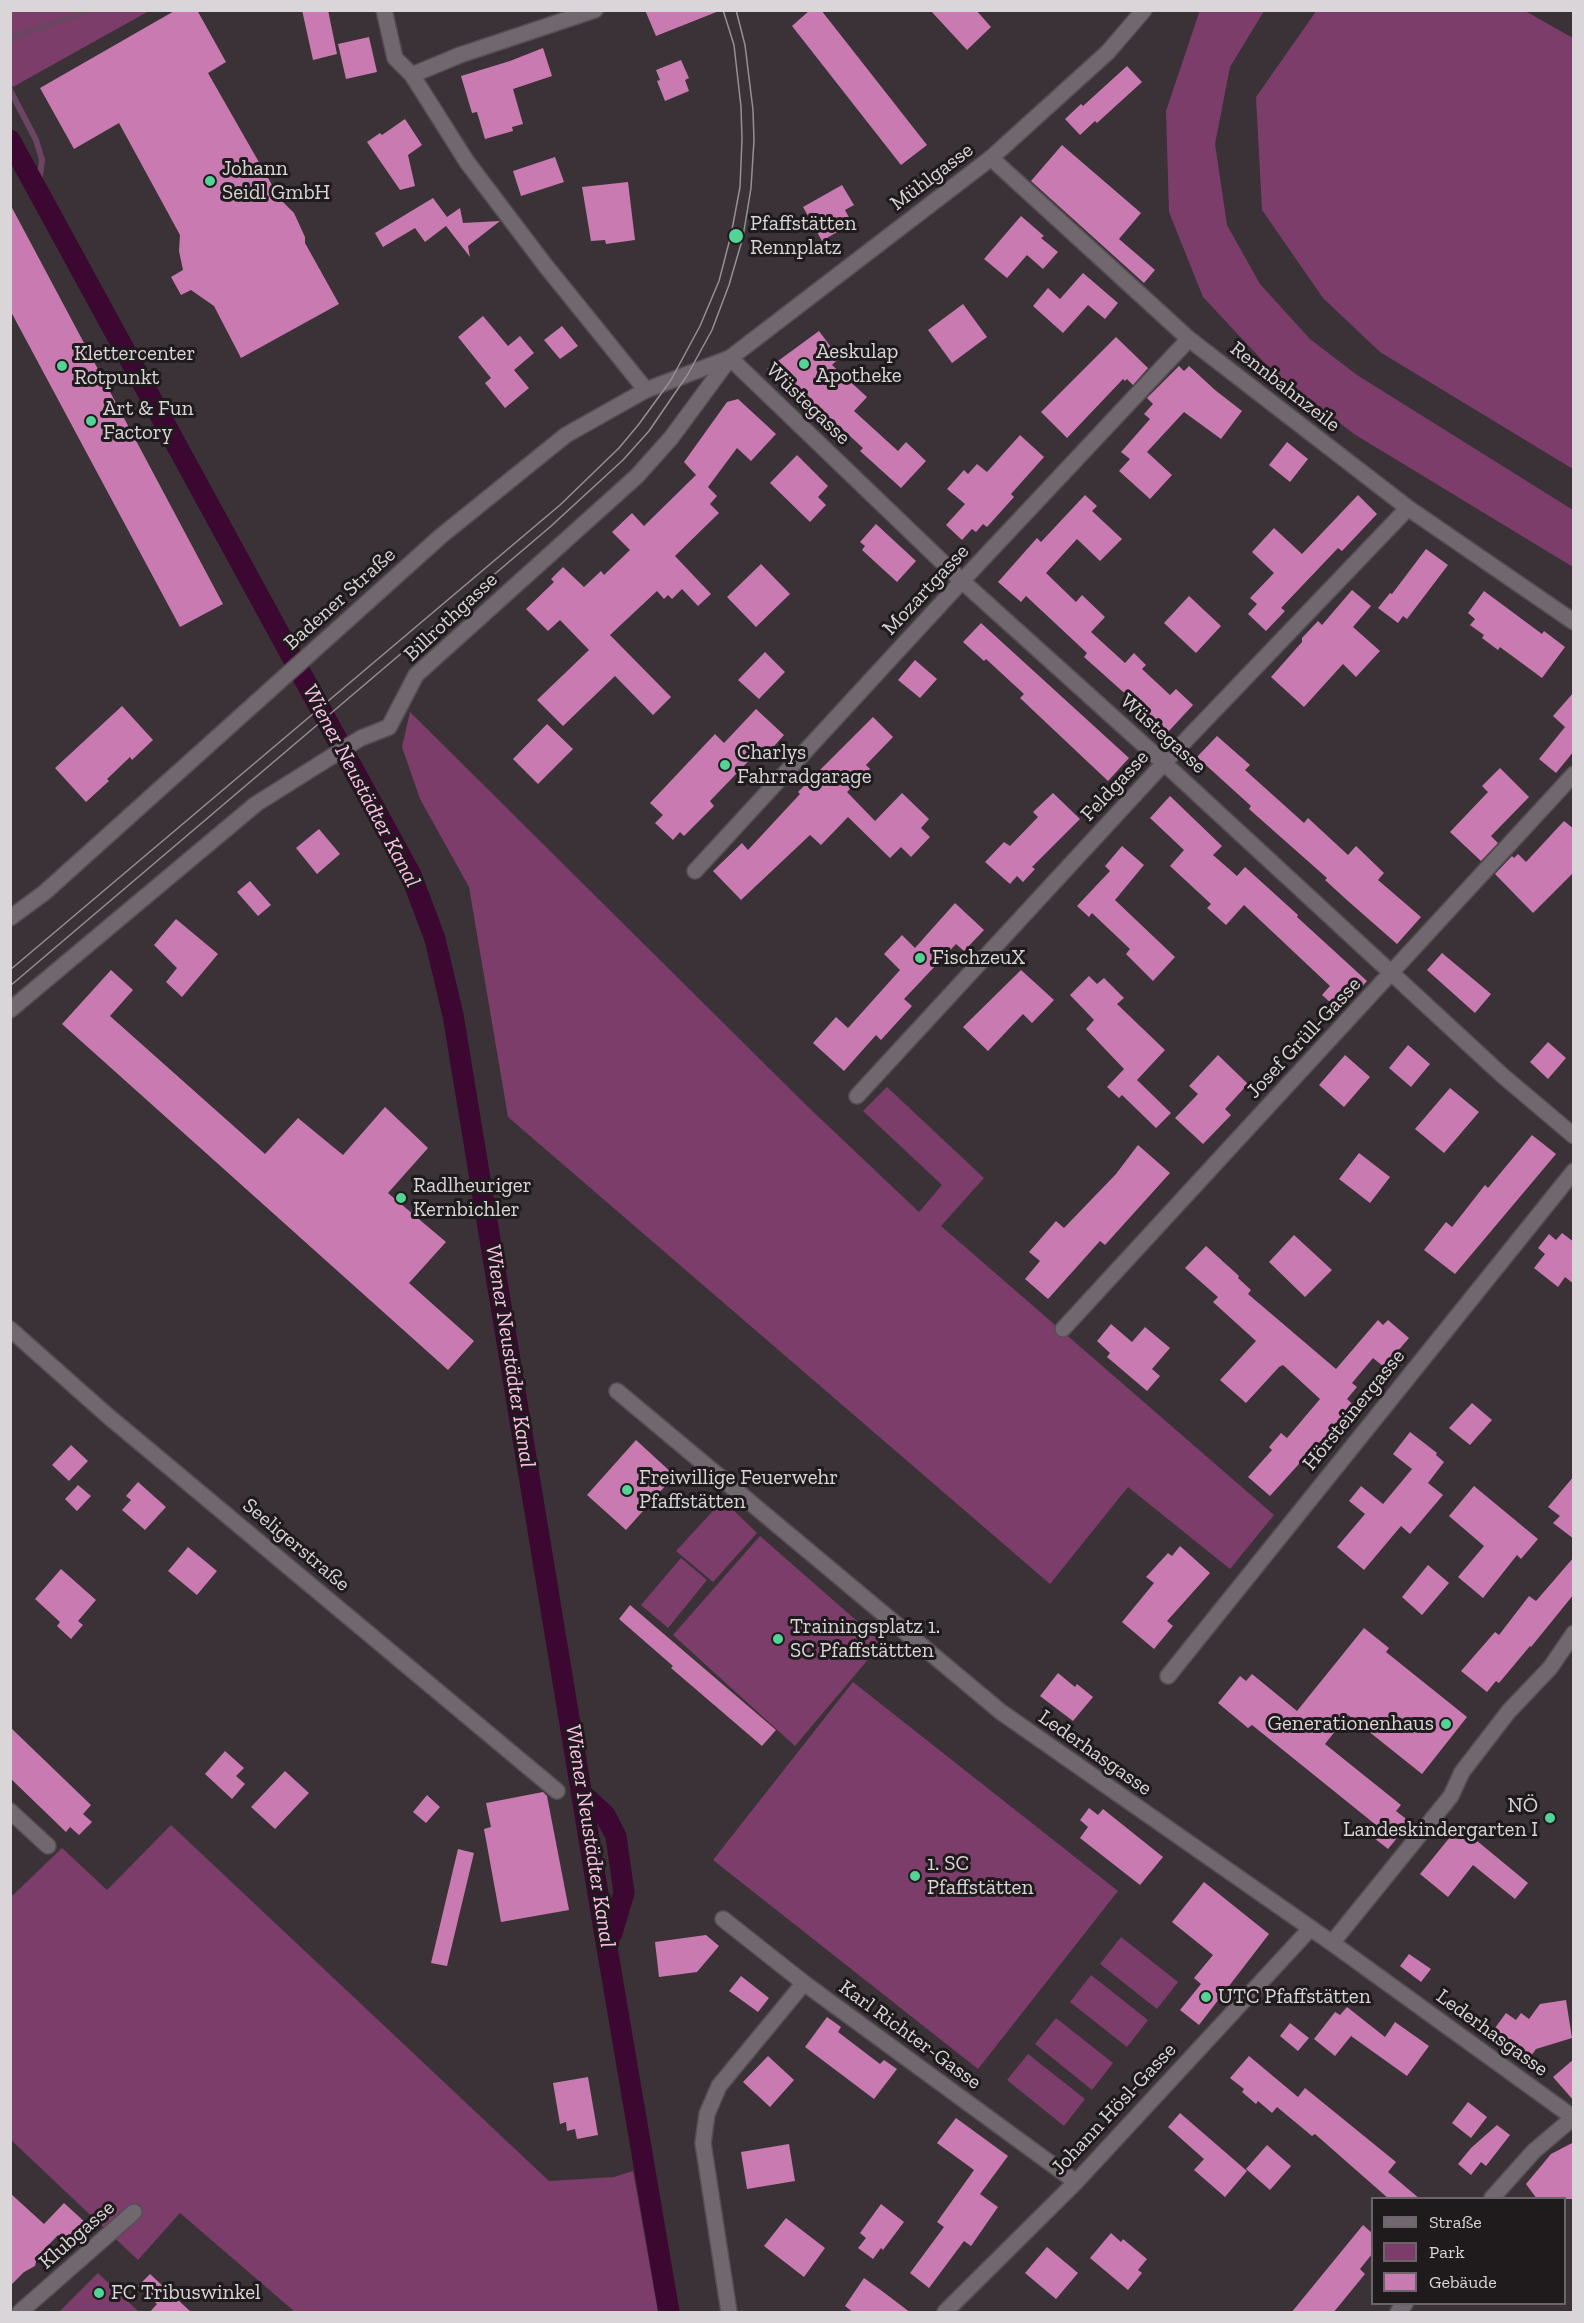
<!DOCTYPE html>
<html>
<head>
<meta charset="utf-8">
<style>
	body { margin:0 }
	#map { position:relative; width:1584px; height:2323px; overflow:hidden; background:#3a3237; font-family:"Zilla Slab",serif }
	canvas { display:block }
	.frame { position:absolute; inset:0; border:12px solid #dad5d8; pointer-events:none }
	.legend { position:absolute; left:1371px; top:2197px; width:195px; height:108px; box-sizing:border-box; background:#1f1b1d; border:2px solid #6a6568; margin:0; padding:8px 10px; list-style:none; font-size:18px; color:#dad5d8 }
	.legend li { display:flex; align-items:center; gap:12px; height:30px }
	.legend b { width:30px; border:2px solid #6a6568 }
</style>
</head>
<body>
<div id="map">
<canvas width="1584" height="2323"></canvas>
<div class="frame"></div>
<ul class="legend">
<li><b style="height:8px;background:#71676e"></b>Straße</li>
<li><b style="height:16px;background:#7c3d6a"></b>Park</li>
<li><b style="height:16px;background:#c97bb1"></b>Gebäude</li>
</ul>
</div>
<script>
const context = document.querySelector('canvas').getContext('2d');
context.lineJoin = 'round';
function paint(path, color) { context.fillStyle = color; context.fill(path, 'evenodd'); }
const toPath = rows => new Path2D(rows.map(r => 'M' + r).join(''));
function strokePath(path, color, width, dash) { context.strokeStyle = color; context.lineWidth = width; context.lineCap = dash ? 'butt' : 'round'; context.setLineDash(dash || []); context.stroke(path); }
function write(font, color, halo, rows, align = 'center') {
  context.font = font + ' "Zilla Slab",serif'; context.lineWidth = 6; context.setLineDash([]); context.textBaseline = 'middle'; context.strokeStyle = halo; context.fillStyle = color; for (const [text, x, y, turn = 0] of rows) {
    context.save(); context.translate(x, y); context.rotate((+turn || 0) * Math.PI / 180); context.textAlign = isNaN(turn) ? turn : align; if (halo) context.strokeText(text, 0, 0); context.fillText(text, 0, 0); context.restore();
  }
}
paint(toPath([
	[11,10,149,10,149,11,11,88],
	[1200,10,1264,11,1230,67,1215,144,1227,225,1260,284,1310,339,1357,375,1573,510,1573,567,1354,434,1273,372,1203,297,1169,212,1166,111],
	[1317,10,1525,11,1573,38,1573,469,1380,352,1323,298,1262,210,1256,97],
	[410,712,805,1104,919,1212,942,1185,863,1111,887,1087,984,1178,941,1226,1274,1515,1230,1569,1128,1487,1050,1584,508,1117,469,887,420,799,402,747],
	[723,1500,757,1533,713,1582,676,1551],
	[760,1536,882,1643,795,1746,673,1635],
	[681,1558,707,1580,668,1628,641,1605],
	[853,1682,1118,1891,978,2069,713,1860],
	[171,1825,549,2181,614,2177,633,2171,658,2312,295,2312,180,2213,138,2260,11,2140,10,1898,62,1848,107,1890],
	[1121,1937,1178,1982,1157,2009,1100,1964],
	[1091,1975,1148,2020,1127,2047,1070,2002],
	[1056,2018,1113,2063,1092,2090,1035,2044],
	[1028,2054,1085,2099,1064,2126,1007,2080],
	[98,2273,139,2312,59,2312]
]), '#7c3d6a');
strokePath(toPath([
	[10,38,92,10],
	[10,90,36,140,42,160,38,191]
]), '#6b4562', 6);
strokePath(toPath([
	[10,140,411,875,435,939,453,1015,606,1942,669,2312],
	[581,1793,605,1815,616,1836,624,1893,612,1933,606,1942]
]), '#3c0730', 21);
paint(toPath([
	[176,10,197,10,226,62,208,73,280,199,294,213,305,237,305,243,339,304,241,358,214,306,191,290,181,295,171,277,183,270,179,251,180,235,119,123,74,149,40,88],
	[302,10,328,10,337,54,313,60],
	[645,10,719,10,719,11,656,36],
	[810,10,821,10,927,145,901,165,792,26],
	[930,10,976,10,991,27,967,50],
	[369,37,377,72,346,79,338,44],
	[543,48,552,76,513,89,523,124,512,127,513,131,485,139,477,112,472,113,461,76,510,61],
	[681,60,689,78,685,80,689,91,665,101,657,81,660,80,656,70],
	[1127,66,1142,82,1097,123,1095,121,1080,135,1065,119,1081,104,1083,106],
	[405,119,422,145,408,155,415,186,400,190,367,142,380,133,382,135],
	[1062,145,1141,213,1119,239,1155,270,1144,283,1031,181],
	[555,157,564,182,521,196,513,171],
	[628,182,635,240,606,244,605,240,591,241,582,187],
	[842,185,854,205,845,210,852,223,822,241,803,207],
	[433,198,447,217,460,208,463,223,500,221,468,246,470,257,446,226,425,242,415,228,383,247,375,233],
	[10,204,223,604,180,627,10,310],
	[1021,216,1044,236,1041,238,1058,252,1043,269,1027,255,1007,278,984,259],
	[1083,273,1118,303,1105,319,1088,305,1063,333,1033,306,1048,288,1060,299],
	[963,304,987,337,952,363,928,330],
	[483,316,508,346,520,336,534,353,514,370,529,388,505,408,485,383,491,378,458,337],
	[562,326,578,346,560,359,544,340],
	[819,331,839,358,832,365,867,397,854,411,898,451,906,442,926,461,901,488,860,451,863,448,840,427,838,429,802,397,800,399,767,369],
	[1116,337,1148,368,1133,385,1127,379,1125,381,1123,379,1067,438,1041,412],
	[1179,366,1184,371,1189,366,1215,390,1242,411,1221,439,1184,412,1147,452,1172,475,1150,499,1119,471,1130,459,1121,452,1150,419,1144,414,1153,404,1147,398],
	[738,399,776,434,751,461,737,448,708,487,717,496,710,504,719,513,675,556,711,594,698,606,682,589,672,599,668,595,664,599,657,591,610,635,671,697,653,715,615,676,563,726,537,700,589,650,560,620,548,631,526,609,554,582,551,579,563,567,584,587,601,571,604,575,630,550,612,532,632,513,644,526,696,475,684,462,727,402],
	[1020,435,1044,457,1011,494,1014,497,987,527,983,524,976,532,972,529,962,540,946,525,965,504,947,489,964,470,968,474,977,464,987,472],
	[1287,442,1308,459,1290,482,1269,465],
	[797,455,828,486,818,497,826,505,810,522,770,483],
	[1085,495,1097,506,1092,511,1122,539,1100,561,1077,539,1046,573,1076,602,1082,595,1105,617,1091,632,1125,663,1134,653,1146,665,1142,669,1170,695,1176,689,1193,705,1168,732,1084,657,1087,653,1026,596,1021,602,998,582,1037,538,1041,542],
	[1358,495,1377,514,1342,551,1338,548,1281,608,1285,611,1266,631,1248,614,1257,604,1250,598,1274,573,1252,552,1274,528,1302,554],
	[876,524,916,561,897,582,862,550,865,546,860,542],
	[1426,549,1448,565,1407,619,1403,616,1398,623,1378,608,1390,593,1392,594],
	[761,564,790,594,756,627,727,597],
	[1352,590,1371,606,1353,627,1380,651,1356,677,1343,664,1304,707,1271,677,1302,642,1302,638,1318,621,1322,625],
	[1484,591,1542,634,1544,631,1565,647,1542,678,1500,647,1498,650,1482,638,1484,635,1470,625,1475,619,1468,613],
	[1189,596,1221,626,1196,653,1164,623],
	[981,623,1129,758,1108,781,1020,698,1024,694,986,659,984,661,963,642],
	[765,652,785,672,759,699,738,680],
	[915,660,937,679,920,698,898,680],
	[1574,692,1574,751,1556,773,1539,759,1565,727,1553,716],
	[122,706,153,740,132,760,130,757,107,779,109,781,86,802,55,768],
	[756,709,784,735,768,753,762,747,710,801,714,806,684,836,680,832,673,840,655,823,663,815,650,803,715,734,724,743],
	[873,717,893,737,866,765,870,769,847,792,875,821,902,793,929,819,921,828,930,837,911,857,901,847,890,858,848,817,821,845,810,835,741,900,713,871,742,843,748,850,800,794,798,792],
	[547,724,573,749,538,784,513,759],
	[1217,736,1250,765,1245,770,1304,823,1308,818,1348,855,1356,846,1384,873,1378,880,1421,917,1397,944,1348,901,1325,880,1327,878,1249,809,1251,806,1197,757],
	[1500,768,1529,797,1491,836,1498,843,1481,861,1450,832,1488,792,1482,786],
	[1053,793,1080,819,1032,867,1035,869,1023,882,1017,876,1010,884,985,862,1004,842,1010,846,1038,817,1033,812],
	[1170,796,1222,846,1213,855,1237,876,1245,867,1298,915,1297,917,1367,981,1340,1011,1322,995,1330,986,1244,905,1226,925,1207,908,1211,904,1170,866,1184,850,1150,818],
	[1564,821,1574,829,1574,872,1533,913,1495,874,1512,856,1514,858,1518,854,1526,862],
	[319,829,340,854,317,874,296,848],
	[1122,846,1144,865,1115,900,1175,957,1153,981,1126,954,1130,949,1092,913,1089,917,1077,906,1110,871,1105,866],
	[250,881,271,905,258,916,237,892],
	[955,903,984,930,964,951,956,944,904,999,912,1006,881,1040,876,1035,844,1071,813,1043,836,1017,848,1028,900,970,884,954,902,935,915,948],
	[176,919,218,954,182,997,166,982,177,968,154,945],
	[1442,953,1491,994,1475,1013,1427,970],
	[111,970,133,990,110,1016,265,1154,298,1118,343,1155,385,1107,428,1148,388,1193,446,1242,409,1283,474,1341,448,1370,62,1024],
	[1021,970,1054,1000,1032,1023,1023,1014,988,1051,963,1027],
	[1089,976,1097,984,1104,978,1124,998,1117,1004,1165,1050,1137,1080,1171,1113,1156,1128,1122,1095,1119,1098,1107,1087,1124,1069,1086,1029,1094,1020,1070,995],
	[1548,1042,1566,1058,1548,1079,1530,1062],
	[1408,1045,1430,1064,1411,1087,1389,1068],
	[1218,1055,1248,1084,1225,1109,1231,1115,1203,1144,1175,1118,1198,1094,1189,1086],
	[1345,1055,1370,1077,1344,1107,1319,1085],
	[1450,1088,1479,1112,1444,1153,1415,1129],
	[1532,1135,1556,1154,1455,1274,1424,1250,1446,1222,1452,1227,1485,1185,1488,1188],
	[1138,1145,1170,1173,1105,1245,1100,1241,1048,1299,1025,1279,1040,1261,1029,1252,1056,1221,1064,1228,1116,1174],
	[1359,1153,1390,1177,1370,1203,1339,1179],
	[1562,1233,1574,1242,1574,1284,1565,1277,1558,1287,1534,1268,1545,1254,1538,1248,1549,1234,1556,1240],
	[1294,1235,1332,1270,1305,1297,1269,1262],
	[1206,1246,1239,1276,1238,1278,1251,1290,1248,1294,1336,1369,1378,1320,1383,1325,1388,1320,1409,1338,1384,1367,1373,1358,1352,1383,1357,1387,1347,1399,1357,1408,1312,1459,1307,1455,1270,1496,1248,1477,1272,1450,1269,1447,1281,1433,1287,1438,1320,1399,1283,1365,1279,1367,1246,1403,1220,1380,1256,1341,1213,1302,1218,1297,1185,1268],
	[1111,1324,1132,1342,1145,1327,1170,1348,1152,1369,1160,1376,1147,1391,1107,1357,1110,1353,1097,1341],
	[1472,1403,1492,1420,1470,1445,1449,1428],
	[1410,1432,1437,1453,1436,1455,1444,1462,1428,1483,1443,1495,1410,1534,1401,1526,1364,1570,1337,1547,1365,1514,1349,1501,1361,1486,1383,1504,1412,1469,1393,1454],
	[636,1440,673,1474,665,1483,667,1484,626,1530,587,1495],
	[71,1445,88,1461,69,1481,52,1465],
	[1574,1476,1574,1539,1553,1523,1560,1516,1548,1507],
	[138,1482,166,1507,145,1530,122,1510,131,1500,126,1496],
	[78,1485,91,1496,77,1511,65,1499],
	[1474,1486,1538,1539,1521,1559,1517,1555,1483,1598,1458,1577,1484,1546,1449,1516],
	[1180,1546,1210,1573,1167,1621,1173,1626,1154,1649,1122,1622,1154,1583,1146,1577,1168,1553,1172,1556],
	[188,1547,217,1571,197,1595,168,1571],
	[1574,1557,1574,1594,1531,1647,1530,1646,1499,1683,1496,1681,1487,1692,1461,1671,1495,1632,1499,1635,1529,1596,1536,1601],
	[1428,1565,1449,1583,1422,1615,1402,1597],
	[61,1569,96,1600,78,1621,83,1625,71,1639,57,1626,60,1622,35,1599],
	[630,1605,776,1730,762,1746,671,1668,673,1666,619,1619],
	[1364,1628,1389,1648,1386,1652,1467,1717,1422,1774,1348,1715,1325,1744,1401,1805,1396,1811,1410,1822,1388,1849,1374,1838,1381,1829,1252,1725,1248,1728,1218,1703,1240,1676,1246,1681,1252,1674,1297,1711],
	[1058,1673,1075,1687,1077,1684,1093,1697,1073,1721,1040,1696],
	[10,1727,91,1805,83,1814,92,1822,79,1835,70,1827,66,1832,10,1778],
	[225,1751,244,1768,236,1776,245,1784,232,1799,205,1774],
	[285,1771,309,1793,275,1829,251,1807],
	[543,1792,547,1796,569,1910,501,1922,484,1829,491,1827,486,1803],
	[427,1795,440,1807,426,1823,413,1812],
	[1089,1808,1098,1815,1103,1809,1163,1857,1140,1885,1080,1838,1088,1827,1080,1820],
	[1459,1826,1528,1883,1515,1899,1473,1865,1448,1897,1420,1874],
	[458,1849,474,1853,447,1966,431,1963],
	[1204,1882,1269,1934,1199,2025,1180,2010,1201,1984,1194,1978,1213,1955,1172,1922],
	[706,1935,719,1946,697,1972,659,1977,655,1942],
	[1409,1954,1431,1969,1421,1982,1400,1966],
	[741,1976,769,1998,758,2012,729,1991],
	[1566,2000,1572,2038,1536,2049,1524,2066,1487,2039,1506,2013,1516,2020,1521,2013,1529,2019,1540,2004],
	[1347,2007,1385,2037,1395,2022,1429,2046,1407,2076,1351,2036,1335,2056,1314,2039,1335,2012,1340,2015],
	[827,2017,841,2027,838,2032,880,2064,884,2060,897,2069,874,2099,805,2047],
	[1290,2023,1309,2038,1298,2051,1280,2036],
	[768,2056,794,2080,770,2107,743,2082],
	[1249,2056,1298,2097,1305,2088,1380,2149,1396,2162,1388,2172,1420,2199,1389,2199,1315,2134,1312,2136,1277,2107,1272,2113,1258,2101,1256,2104,1242,2092,1244,2089,1230,2078],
	[1574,2059,1574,2101,1553,2077],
	[588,2077,598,2135,577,2139,575,2129,567,2131,566,2122,560,2124,553,2083],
	[1468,2102,1487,2117,1471,2138,1452,2123],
	[1180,2113,1247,2171,1225,2197,1194,2170,1204,2159,1168,2127],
	[956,2118,1008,2156,980,2194,998,2207,971,2246,964,2241,929,2288,910,2273,944,2227,937,2222,974,2170,937,2143],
	[1497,2125,1510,2135,1486,2166,1481,2162,1471,2175,1458,2164,1471,2148],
	[1574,2142,1574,2199,1537,2199,1526,2184,1551,2154],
	[789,2144,795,2181,747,2189,741,2152],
	[1267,2145,1291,2166,1270,2190,1246,2169],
	[10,2193,44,2224,64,2203,87,2224,68,2244,58,2235,37,2257,35,2266,24,2272,10,2286],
	[881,2204,904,2222,883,2250,881,2248,873,2259,858,2248,866,2238,860,2233],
	[786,2218,825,2248,804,2277,764,2246],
	[1363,2225,1372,2233,1372,2254,1360,2269,1365,2274,1333,2313,1291,2313],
	[1111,2233,1121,2242,1123,2239,1147,2259,1138,2270,1142,2273,1128,2290,1090,2258],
	[1047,2247,1078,2273,1056,2299,1025,2273],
	[150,2274,192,2313,149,2313,157,2304,138,2286],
	[864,2278,882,2291,911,2313,854,2313,845,2306]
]), '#c97bb1');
const minor = toPath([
	[384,10,395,58,412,75],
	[595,10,460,55,412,75,467,162,545,265,646,390],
	[991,158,1189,339,1408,508,1574,622],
	[695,871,962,581,1189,339],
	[10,1010,256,804,361,738,389,727,416,675,637,476,671,438,730,358,962,581,1164,763,1503,1076,1574,1136],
	[857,1096,1164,763,1408,508],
	[10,1329,108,1416,557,1791],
	[1063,1329,1574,774],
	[617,1391,1001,1712,1332,1943,1574,2118],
	[1168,1676,1574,1171],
	[10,1811,48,1846],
	[723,1919,804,1983,1076,2182],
	[1332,1943,1451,1796,1462,1772,1509,1711,1550,1668,1574,1633],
	[1492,2198,1534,2151,1574,2117],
	[20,2312,134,2212],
	[729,2312,703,2143,707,2114,719,2086,804,1983],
	[945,2312,1076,2182,1310,1929],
	[1398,2312,1405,2304]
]);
const tertiary = toPath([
	[10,918,44,893,441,536,566,435,646,390,730,358,991,158,1108,52,1144,10]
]);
strokePath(minor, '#554e53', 18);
strokePath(tertiary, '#554e53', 18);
strokePath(minor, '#71676e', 15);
strokePath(tertiary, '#71676e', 15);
strokePath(toPath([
	[10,970,560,505,619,448,639,424,671,380,700,326,719,281,731,235,740,187,742,139,741,107,734,45,723,10],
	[10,986,550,527,623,460,649,431,688,374,712,330,729,285,743,237,751,188,754,140,753,110,745,45,736,10]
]), '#969093', 1.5);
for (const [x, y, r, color] of [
	[210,181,6,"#53d396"],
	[736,236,8,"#53d396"],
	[804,364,6,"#53d396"],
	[62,366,6,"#53d396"],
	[91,421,6,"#53d396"],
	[725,765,6,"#53d396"],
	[920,958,6,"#53d396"],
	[401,1198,6,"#53d396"],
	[627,1490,6,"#53d396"],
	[778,1639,6,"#53d396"],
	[1446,1724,6,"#53d396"],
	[1550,1818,6,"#53d396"],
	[915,1876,6,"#53d396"],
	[1206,1997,6,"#53d396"],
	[99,2293,6,"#53d396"]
]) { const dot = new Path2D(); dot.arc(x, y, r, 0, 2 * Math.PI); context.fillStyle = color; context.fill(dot); strokePath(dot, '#1f1b1d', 2); }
write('21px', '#dad5d8', '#1f1b1d', [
	["Johann",222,169],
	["Seidl GmbH",222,193],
	["Pfaffstätten",750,224],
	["Rennplatz",750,248],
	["Aeskulap",816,352],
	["Apotheke",816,376],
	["Klettercenter",74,354],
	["Rotpunkt",74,378],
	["Art & Fun",103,409],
	["Factory",103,433],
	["Charlys",737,753],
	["Fahrradgarage",737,777],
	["FischzeuX",932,958],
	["Radlheuriger",413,1186],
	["Kernbichler",413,1210],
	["Freiwillige Feuerwehr",639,1478],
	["Pfaffstätten",639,1502],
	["Trainingsplatz 1.",790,1627],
	["SC Pfaffstättten",790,1651],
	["Generationenhaus",1434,1724,"right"],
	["NÖ",1538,1806,"right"],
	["Landeskindergarten I",1538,1830,"right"],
	["1. SC",927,1864],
	["Pfaffstätten",927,1888],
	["UTC Pfaffstätten",1218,1997],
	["FC Tribuswinkel",111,2293]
], 'left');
write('21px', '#dad5d8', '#1f1b1d', [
	["Mühlgasse",932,177,-37],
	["Rennbahnzeile",1285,387,38],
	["Wüstegasse",808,404,44],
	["Mozartgasse",926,590,-47],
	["Badener Straße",340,599,-42],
	["Billrothgasse",451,617,-43],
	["Wüstegasse",1163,734,42],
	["Feldgasse",1115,786,-47],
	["Josef Grüll-Gasse",1304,1038,-47],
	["Hörsteinergasse",1354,1410,-51],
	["Seeligerstraße",296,1545,40],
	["Lederhasgasse",1095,1753,35],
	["Lederhasgasse",1492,2033,36],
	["Karl Richter-Gasse",910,2035,36],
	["Johann Hösl-Gasse",1114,2109,-47],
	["Klubgasse",77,2235,-41]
]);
write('italic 22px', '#ffc0ea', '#1f1b1d', [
	["Wiener Neustädter Kanal",361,786,62],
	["Wiener Neustädter Kanal",510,1356,81],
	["Wiener Neustädter Kanal",590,1836,81]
]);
</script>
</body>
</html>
